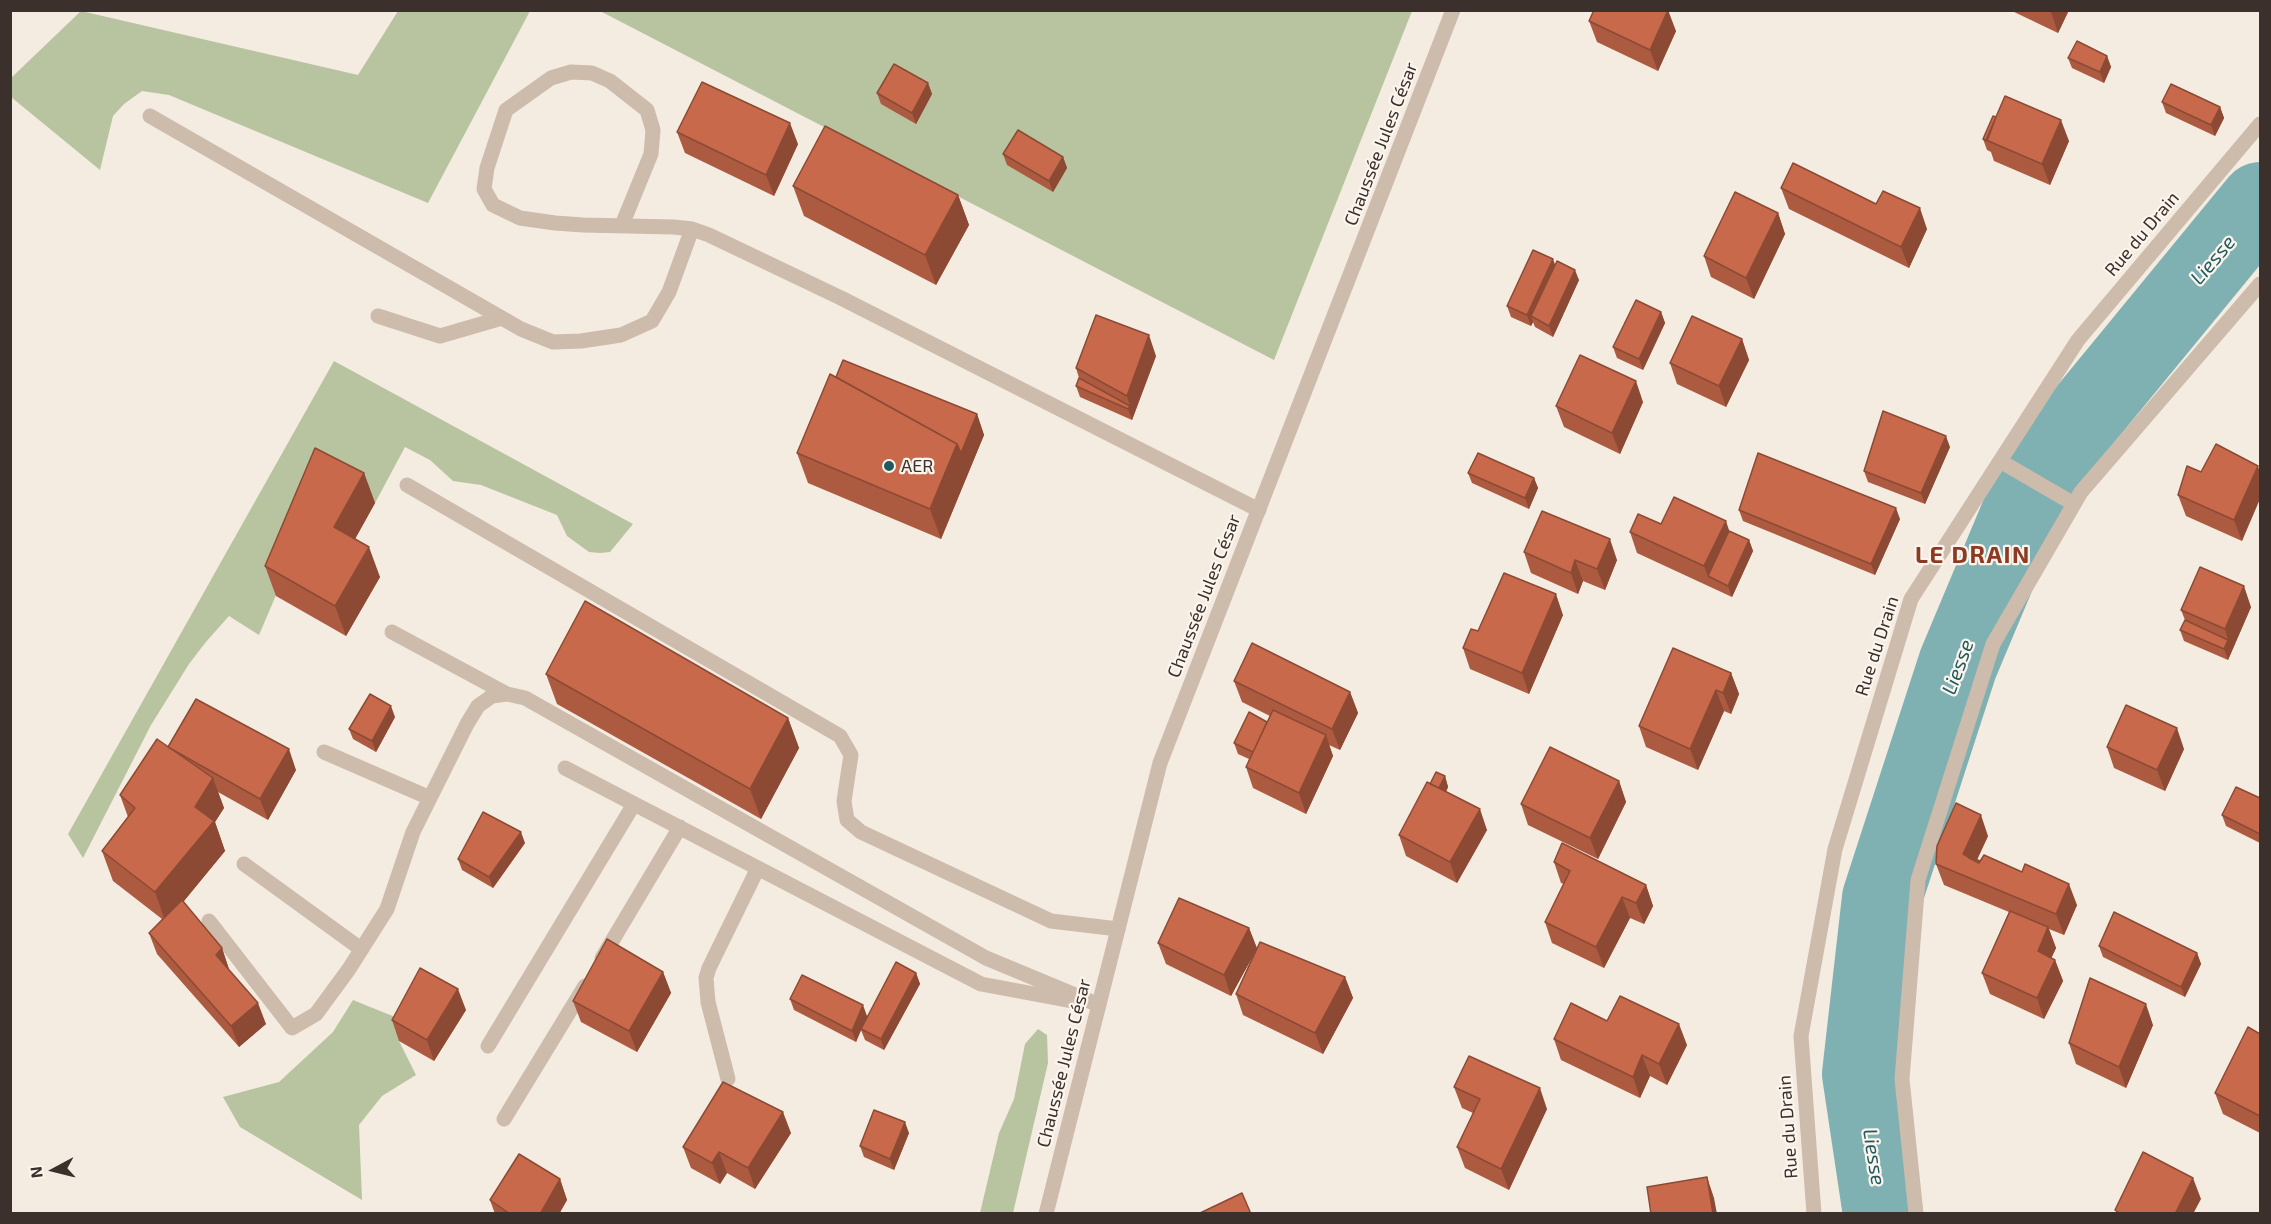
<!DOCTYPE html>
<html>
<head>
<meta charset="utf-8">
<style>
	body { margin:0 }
	#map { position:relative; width:2271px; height:1224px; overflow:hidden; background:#f4ebe1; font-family:"Exo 2",sans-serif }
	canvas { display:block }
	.frame { position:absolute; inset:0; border:12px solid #3b302b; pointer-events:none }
	.north { position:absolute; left:24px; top:1140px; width:60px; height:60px; -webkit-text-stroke:4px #fbf5ee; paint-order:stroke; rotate:263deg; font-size:16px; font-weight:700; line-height:24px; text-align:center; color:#3b302b }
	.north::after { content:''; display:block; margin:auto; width:21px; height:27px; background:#3b302b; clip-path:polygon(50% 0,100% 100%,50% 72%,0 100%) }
</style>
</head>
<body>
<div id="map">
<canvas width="2271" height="1224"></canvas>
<div class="frame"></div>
<div class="north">N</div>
</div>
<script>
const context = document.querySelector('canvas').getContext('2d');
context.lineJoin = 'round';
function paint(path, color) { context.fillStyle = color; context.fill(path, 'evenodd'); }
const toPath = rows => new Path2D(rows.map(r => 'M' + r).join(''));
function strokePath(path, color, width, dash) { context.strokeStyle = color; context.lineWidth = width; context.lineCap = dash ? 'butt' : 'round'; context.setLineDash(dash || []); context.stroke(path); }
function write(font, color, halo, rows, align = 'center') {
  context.font = font + ' "Exo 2",sans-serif'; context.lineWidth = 4.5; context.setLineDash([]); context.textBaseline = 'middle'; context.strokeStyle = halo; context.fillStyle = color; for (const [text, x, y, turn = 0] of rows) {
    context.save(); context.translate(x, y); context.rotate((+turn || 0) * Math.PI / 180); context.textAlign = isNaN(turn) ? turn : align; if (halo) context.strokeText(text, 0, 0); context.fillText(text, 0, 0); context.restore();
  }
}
paint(toPath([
	[81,11,358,75,398,11,530,11,428,203,169,95,142,91,124,104,113,116,100,170,11,97,11,78],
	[600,11,1412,11,1274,360],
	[334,361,633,524,610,552,600,553,589,552,567,536,557,515,481,485,453,481,430,460,405,447,375,503,326,478,259,635,229,616,205,643,189,664,151,725,83,858,68,834],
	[353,1000,410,1023,399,1041,416,1075,382,1096,359,1125,362,1200,240,1127,223,1097,279,1082,333,1032],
	[1038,1029,1047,1035,1048,1063,1013,1213,980,1213,999,1133,1014,1099,1025,1044]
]), '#b8c4a0');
strokePath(toPath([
	[1883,1214,1862,1074,1882,898,1958,664,2039,471,2260,202]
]), '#7fb0b2', 80);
strokePath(toPath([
	[150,116,521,329,553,342,581,341,621,335,652,321,669,292,692,229],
	[622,225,651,154,653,130,647,110,610,81,592,73,571,72,551,78,506,110,487,168,484,189,493,205,520,218,555,223,583,225,674,227,692,229,709,235,841,298,1259,510],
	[378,316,440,336,502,318],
	[407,485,840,736,851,755,844,801,847,820,861,832,1051,921,1118,929],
	[392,632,507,694],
	[324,752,430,798],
	[565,768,981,984,1072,1001],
	[244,864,361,949],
	[209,921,292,1028,316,1014,349,969,387,909,413,832,467,724,478,706,492,696,507,694,525,698,986,958,1099,1005],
	[602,958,680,827],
	[488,1046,634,804],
	[728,1079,708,1002,706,978,709,968,758,868],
	[504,1119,585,986]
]), '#cdbbac', 15);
strokePath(toPath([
	[2000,461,2074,504],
	[1046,1214,1160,763,1453,10],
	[1814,1214,1801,1036,1835,849,1911,599,2078,340,2260,124],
	[1916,1214,1902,1079,1918,880,1993,644,2081,492,2260,284]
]), '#cdbbac', 15);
paint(toPath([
	[2010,10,2069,10,2058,33],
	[1589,21,1676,31,1658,71,1597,42],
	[2107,56,2111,67,2104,83,2072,68,2068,58],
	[928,83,932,94,916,124,881,104,877,93],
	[2162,102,2220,107,2224,118,2215,136,2166,113],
	[677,132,798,144,774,196,685,153],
	[1983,139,2069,141,2050,185,1994,161,1991,152,1987,150],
	[1003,154,1063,157,1067,168,1053,192,1007,165],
	[793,186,958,195,969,225,936,285,804,216],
	[1781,188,1927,229,1909,268,1789,209],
	[1778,213,1785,234,1754,299,1711,277,1704,256],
	[1555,264,1579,280,1553,337,1535,327,1533,322,1531,326,1511,317,1507,306],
	[1661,312,1665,323,1643,370,1617,358,1613,347],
	[1742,339,1749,360,1726,407,1677,384,1670,363],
	[1156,356,1132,420,1080,397,1076,386,1079,378,1076,368],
	[836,377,977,414,984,435,941,539,808,483,797,453],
	[1643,402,1620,454,1564,427,1556,406],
	[1950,447,1925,504,1868,482,1864,471],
	[2201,472,2260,473,2242,541,2186,516,2178,495],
	[364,473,375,503,355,539,380,577,346,636,276,596,265,566],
	[1468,473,1534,478,1538,488,1529,509,1472,483],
	[1739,510,1900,519,1875,575,1743,521],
	[1661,524,1729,531,1749,540,1753,551,1732,597,1637,553,1630,532],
	[1524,552,1617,560,1605,590,1583,581,1578,594,1531,573],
	[2251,607,2228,660,2184,641,2180,630,2185,620,2181,610],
	[1563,615,1529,694,1470,669,1463,648,1478,631],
	[1731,673,1739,694,1731,714,1724,711,1698,770,1646,747,1639,726],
	[546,674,788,718,799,748,761,819,557,704],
	[1234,681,1350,692,1358,713,1340,750,1329,745,1333,756,1306,814,1253,788,1246,767,1249,759,1238,754,1234,743,1267,722,1270,716,1242,702],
	[395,717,376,752,353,739,349,729],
	[168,747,296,770,268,820,218,792,224,808,215,822,225,851,183,902,222,948,229,970,266,1024,239,1047,157,954,149,933,162,919,113,881,102,851,128,817,120,795],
	[2107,747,2184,749,2165,791,2114,768],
	[1445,776,1448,787,1446,792,1487,830,1457,883,1406,856,1399,835],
	[1619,781,1626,802,1598,859,1528,825,1521,804],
	[2260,798,2260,843,2226,826,2222,815],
	[1988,836,1977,860,2077,905,2064,935,2049,929,2056,948,2051,958,2055,960,2063,981,2044,1019,1990,994,1982,973,2009,912,1944,885,1936,864],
	[525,843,493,888,462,870,458,859],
	[1554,862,1646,885,1653,906,1644,924,1630,918,1604,968,1552,943,1545,922,1564,884,1561,883],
	[1249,928,1257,948,1345,977,1353,998,1323,1054,1243,1015,1236,994,1254,953,1231,996,1166,964,1158,943],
	[2099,946,2197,953,2201,964,2185,997,2103,957],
	[663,972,671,993,637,1052,581,1022,573,1001],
	[916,973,920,984,884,1050,865,1040,861,1030,856,1042,794,1010,790,999,867,1016],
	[466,1010,434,1061,399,1041,392,1020],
	[1607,1021,1687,1045,1667,1085,1650,1076,1640,1098,1561,1060,1554,1039],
	[2153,1025,2126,1088,2076,1064,2069,1043],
	[2260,1034,2260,1133,2223,1114,2215,1093],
	[1454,1087,1547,1109,1509,1190,1465,1168,1457,1147,1473,1113,1462,1108],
	[791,1133,755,1189,727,1173,720,1184,691,1168,683,1147],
	[909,1133,894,1170,864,1157,860,1146],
	[560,1179,567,1200,559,1214,495,1214,490,1200]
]), '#ac5a40');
paint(toPath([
	[1668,10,1676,31,1658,71,1650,50],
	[2052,10,2069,10,2058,33,2051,12],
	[2107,56,2111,67,2104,83,2100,72],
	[928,83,932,94,916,124,912,113],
	[2220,107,2224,118,2215,136,2211,125],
	[2061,120,2069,141,2050,185,2042,164],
	[790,123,798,144,774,196,766,175],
	[1063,157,1067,168,1053,192,1049,181],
	[958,195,969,225,936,285,925,255],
	[1920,208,1927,229,1909,268,1901,247],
	[1778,213,1785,234,1754,299,1746,278],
	[1553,259,1557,270,1531,316,1533,322,1531,326,1527,315],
	[1575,270,1579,280,1553,337,1549,326],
	[1661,312,1665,323,1643,370,1639,359],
	[1149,335,1156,356,1132,420,1128,409,1130,406,1127,396],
	[1742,339,1749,360,1726,407,1719,386],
	[1636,381,1643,402,1620,454,1612,433],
	[977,414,984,435,941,539,930,509,957,444],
	[1946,436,1950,447,1925,504,1921,493],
	[2258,466,2260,473,2260,499,2242,541,2234,520],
	[364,473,375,503,345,557,334,527],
	[1534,478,1538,488,1529,509,1525,498],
	[1896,508,1900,519,1875,575,1871,564],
	[1726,521,1733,542,1708,576,1704,566],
	[1610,539,1617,560,1605,590,1597,569],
	[1749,540,1753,551,1732,597,1728,586],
	[369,547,380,577,346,636,335,606],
	[1575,560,1583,581,1578,594,1571,573],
	[2244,586,2251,607,2228,660,2224,649,2228,640,2225,629],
	[1556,594,1563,615,1529,694,1522,673],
	[1731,673,1739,694,1731,714,1723,693],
	[1716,690,1724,711,1698,770,1690,749],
	[1350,692,1358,713,1340,750,1332,729],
	[391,706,395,717,376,752,372,741],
	[788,718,799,748,761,819,750,789],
	[2177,728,2184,749,2165,791,2157,770],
	[1326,735,1333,756,1306,814,1299,793],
	[289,749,296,770,268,820,260,799],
	[1445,776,1448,787,1442,800,1438,789],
	[213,778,224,808,215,822,225,851,166,923,155,892,195,807],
	[1619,781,1626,802,1598,859,1590,838],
	[1480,809,1487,830,1457,883,1450,862],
	[1981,815,1988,836,1973,868,1963,854],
	[521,832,525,843,493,888,489,877],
	[2069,884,2077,905,2064,935,2056,914],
	[1646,885,1653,906,1644,924,1636,903],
	[1622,897,1630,918,1604,968,1596,947],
	[2048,927,2056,948,2045,972,2038,951],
	[1249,928,1257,949,1231,996,1224,975],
	[222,948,229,969,223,976,216,955],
	[2197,953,2201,964,2185,997,2181,987],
	[2055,960,2063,981,2044,1019,2037,998],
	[663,972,671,993,637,1052,629,1031],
	[916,973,920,984,884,1050,881,1039],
	[1345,977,1353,998,1323,1054,1315,1033],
	[458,989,466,1010,434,1061,427,1040],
	[258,1003,266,1024,239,1047,231,1026],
	[2146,1004,2153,1025,2126,1088,2119,1067],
	[863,1005,867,1016,856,1042,852,1031],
	[1679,1024,1687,1045,1667,1085,1659,1064],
	[1642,1055,1650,1076,1640,1098,1633,1077],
	[1540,1088,1547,1109,1509,1190,1501,1169],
	[783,1112,791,1133,755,1189,748,1168],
	[905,1122,909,1133,894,1170,890,1159],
	[719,1152,727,1173,720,1184,712,1163],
	[1707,1177,1714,1198,1717,1214,1713,1214],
	[2193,1178,2201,1199,2193,1214,2175,1214],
	[560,1179,567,1200,559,1214,540,1214]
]), '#8c4a34');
const building = toPath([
	[1594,10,1668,10,1650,50,1589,21,1594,10],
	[2077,41,2107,56,2100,72,2068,58,2077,41],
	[894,64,928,83,912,113,877,93,894,64],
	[702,82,790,123,766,175,677,132,702,82],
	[2171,84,2220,107,2211,125,2162,102,2171,84],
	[2005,96,2061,120,2042,164,1986,140,2005,96],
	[1993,116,1996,117,1987,141,1983,139,1993,116],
	[825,126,958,195,925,255,793,186,825,126],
	[1018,130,1063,157,1049,181,1003,154,1018,130],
	[1793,163,1876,204,1883,191,1920,208,1901,247,1781,188,1793,163],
	[1735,192,1778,213,1746,278,1704,256,1735,192],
	[1533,250,1553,259,1527,315,1507,306,1533,250],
	[1557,261,1575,270,1549,326,1531,316,1557,261],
	[1636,300,1661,312,1639,359,1613,347,1636,300],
	[1096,315,1149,335,1127,396,1076,368,1096,315],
	[1692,316,1742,339,1719,386,1670,363,1692,316],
	[1580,355,1636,381,1612,433,1556,406,1580,355],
	[843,360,977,414,961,453,957,444,836,377,843,360],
	[830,374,957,444,930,509,797,453,830,374],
	[1079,378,1130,406,1128,409,1076,386,1079,378],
	[1883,411,1946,436,1921,493,1864,471,1883,411],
	[2216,444,2258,466,2234,520,2178,495,2187,466,2201,472,2216,444],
	[315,448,364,473,334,527,369,547,335,606,265,566,315,448],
	[1478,453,1534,478,1525,498,1468,473,1478,453],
	[1758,453,1896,508,1871,564,1739,510,1758,453],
	[1674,497,1726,521,1704,566,1630,532,1638,514,1661,524,1674,497],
	[1542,511,1610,539,1597,569,1575,560,1571,573,1524,552,1542,511],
	[1729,531,1749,540,1728,586,1708,576,1729,531],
	[2200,567,2244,586,2225,629,2181,610,2200,567],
	[1504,573,1556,594,1522,673,1463,648,1471,629,1478,631,1504,573],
	[585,601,788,718,750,789,546,674,585,601],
	[2185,620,2228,640,2224,649,2180,630,2185,620],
	[1252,643,1350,692,1332,729,1234,681,1252,643],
	[1673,648,1731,673,1723,693,1716,690,1690,749,1639,726,1673,648],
	[370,694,391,706,372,741,349,729,370,694],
	[196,699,289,749,260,799,168,747,196,699],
	[2126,705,2177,728,2157,770,2107,747,2126,705],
	[1273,710,1326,735,1299,793,1246,767,1273,710],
	[1249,712,1267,722,1253,752,1234,743,1249,712],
	[157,739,213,778,195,807,214,821,155,892,102,851,135,808,120,795,157,739],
	[1550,747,1619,781,1590,838,1521,804,1550,747],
	[1436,772,1445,776,1439,788,1430,784,1436,772],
	[1427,782,1480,809,1450,862,1399,835,1427,782],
	[2236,787,2260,798,2260,834,2222,815,2236,787],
	[1956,803,1981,815,1963,854,1979,863,1984,855,2022,872,2025,864,2069,884,2056,914,1936,864,1937,846,1956,803],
	[483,812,521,832,489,877,458,859,483,812],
	[1562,843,1646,885,1636,903,1622,897,1596,947,1545,922,1570,871,1554,862,1562,843],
	[1970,857,1980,861,1979,863,1969,858,1970,857],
	[1179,898,1249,928,1224,975,1158,943,1179,898],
	[182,900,222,948,216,955,258,1003,231,1026,149,933,182,900],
	[2010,911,2048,927,2038,951,2055,960,2037,998,1982,973,2010,911],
	[2114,912,2197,953,2181,987,2099,946,2114,912],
	[607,939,663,972,629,1031,573,1001,607,939],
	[1260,942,1345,977,1315,1033,1236,994,1260,942],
	[896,962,916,973,881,1039,861,1029,896,962],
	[420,968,458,989,427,1040,392,1020,420,968],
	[802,975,863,1005,852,1031,790,999,802,975],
	[2090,978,2146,1004,2119,1067,2069,1043,2090,978],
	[1620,996,1679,1024,1659,1064,1642,1055,1633,1077,1554,1039,1571,1003,1607,1021,1620,996],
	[2248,1027,2260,1034,2260,1116,2215,1093,2248,1027],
	[1469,1056,1540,1088,1501,1169,1457,1147,1480,1099,1454,1087,1469,1056],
	[723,1082,783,1112,748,1168,719,1152,712,1163,683,1147,723,1082],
	[874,1110,905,1122,890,1159,860,1146,874,1110],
	[2143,1152,2193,1178,2175,1214,2118,1214,2119,1213,2115,1210,2143,1152],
	[519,1154,560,1179,540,1214,510,1214,490,1200,519,1154],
	[1707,1177,1713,1214,1651,1214,1647,1187,1707,1177],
	[1242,1193,1251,1214,1198,1214,1242,1193]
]);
paint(building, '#c8694b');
strokePath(building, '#8c4a34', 1.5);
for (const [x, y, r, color] of [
	[889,466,6,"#1f5a5e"]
]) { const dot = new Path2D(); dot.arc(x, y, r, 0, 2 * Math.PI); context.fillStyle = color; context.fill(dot); strokePath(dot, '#fbf5ee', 2); }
write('18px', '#3b302b', '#fbf5ee', [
	["Chaussée Jules César",1381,144,-69],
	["Rue du Drain",2142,234,-50],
	["Chaussée Jules César",1204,596,-69],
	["Rue du Drain",1877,646,-72],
	["Chaussée Jules César",1064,1063,-76],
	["Rue du Drain",1788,1127,-94]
]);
write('18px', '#3b302b', '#fbf5ee', [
	["AER",901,466]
], 'left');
write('italic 20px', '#1f5a5e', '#fbf5ee', [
	["Liesse",2213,260,-50],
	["Liesse",1958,667,-70],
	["Liesse",1874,1157,81]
]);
context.letterSpacing = '1.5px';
write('bold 24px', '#8c3b22', '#fbf5ee', [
	["LE DRAIN",1973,555]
]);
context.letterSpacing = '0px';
</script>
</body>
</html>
